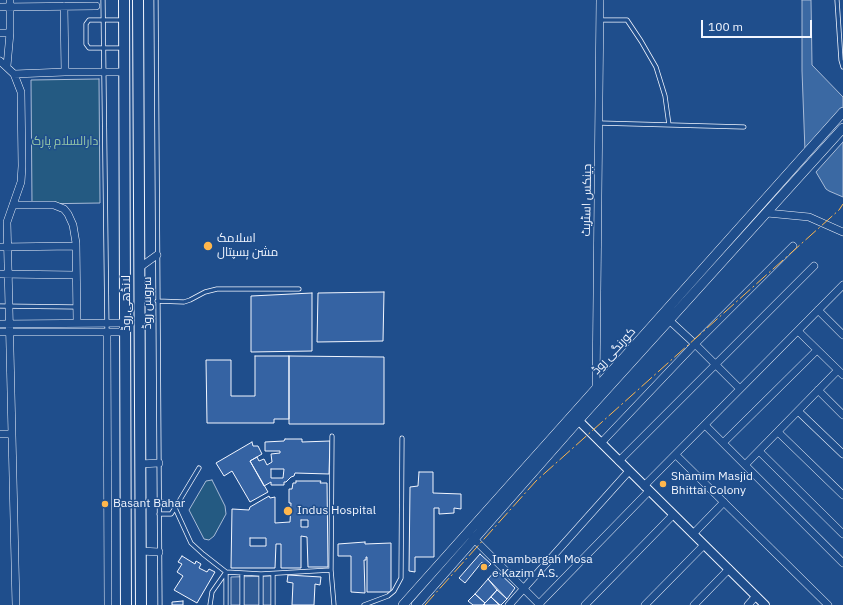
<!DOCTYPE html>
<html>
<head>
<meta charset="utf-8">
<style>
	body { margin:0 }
	#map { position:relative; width:843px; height:605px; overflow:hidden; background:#1f4e8c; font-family:"IBM Plex Sans",sans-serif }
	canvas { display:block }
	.scale { position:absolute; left:701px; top:20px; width:111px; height:18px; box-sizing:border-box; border:2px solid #f2f6ff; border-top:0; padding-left:5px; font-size:12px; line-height:14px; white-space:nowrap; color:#f2f6ff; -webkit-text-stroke:3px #1f4e8c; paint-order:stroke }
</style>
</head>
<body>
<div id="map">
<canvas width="843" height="605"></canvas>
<div class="scale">100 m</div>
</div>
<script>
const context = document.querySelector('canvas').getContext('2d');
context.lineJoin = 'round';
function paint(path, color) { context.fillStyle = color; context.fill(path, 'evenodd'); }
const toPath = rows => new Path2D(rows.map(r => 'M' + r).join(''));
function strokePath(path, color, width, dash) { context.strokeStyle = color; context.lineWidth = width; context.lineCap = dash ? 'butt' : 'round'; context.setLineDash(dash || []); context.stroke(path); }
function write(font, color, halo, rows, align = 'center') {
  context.font = font + ' "IBM Plex Sans",Cairo,sans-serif'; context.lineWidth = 3; context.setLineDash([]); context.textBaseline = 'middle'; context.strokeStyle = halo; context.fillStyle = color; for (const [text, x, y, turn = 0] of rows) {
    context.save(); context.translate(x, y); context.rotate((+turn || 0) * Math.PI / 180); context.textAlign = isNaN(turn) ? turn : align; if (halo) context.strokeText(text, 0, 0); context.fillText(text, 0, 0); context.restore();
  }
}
const green = toPath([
	[99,79,100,203,32,204,31,80,99,79],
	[212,480,225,506,226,514,214,536,209,540,204,539,189,510,206,481,212,480]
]);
paint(green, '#245a82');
strokePath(green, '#a8bbd7', 1);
const parking = toPath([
	[273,576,273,605,231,605,231,577,273,576]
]);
paint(parking, '#305b95');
strokePath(parking, '#a8bbd7', 1);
const water = toPath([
	[802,0,811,0,812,65,843,97,843,110,805,151,802,71,802,0],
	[843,142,843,197,829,191,826,189,816,172,843,142]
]);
paint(water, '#3b69a3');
strokePath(water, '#a8bbd7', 1);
const building = toPath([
	[384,292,383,341,317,342,318,293,384,292],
	[312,293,312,351,251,352,251,296,312,293],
	[255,356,289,356,289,419,274,419,274,423,207,423,206,360,231,360,231,396,255,396,255,356],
	[289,356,384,357,384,424,289,424,289,356],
	[285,439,302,439,302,442,330,441,329,474,295,473,294,476,291,477,286,482,284,482,284,485,271,485,271,482,264,486,250,461,257,457,259,461,264,459,267,465,272,462,271,454,280,453,280,451,265,451,265,442,284,441,285,439],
	[271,469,284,469,283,478,271,478,271,469],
	[252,442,253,446,258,446,262,454,250,461,268,492,250,502,232,471,224,476,216,463,252,442],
	[419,472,433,472,433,493,461,494,461,509,454,508,454,513,439,514,439,508,434,508,434,557,415,557,415,572,409,571,410,487,418,486,419,472],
	[296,481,321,481,320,483,327,483,328,567,308,567,307,537,301,536,301,568,281,568,281,544,276,544,275,568,231,568,232,509,249,510,250,507,269,496,270,498,275,497,275,523,290,522,291,503,289,503,289,489,292,489,293,483,296,483,296,481],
	[301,520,308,520,308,527,301,527,301,520],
	[250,538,266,538,266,546,250,546,250,538],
	[365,542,365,544,391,543,391,592,367,592,367,557,366,557,366,560,364,560,365,593,351,592,351,556,338,556,338,544,365,542],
	[480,554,491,564,488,567,482,562,465,583,459,578,480,554],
	[182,556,195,564,196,561,201,564,199,568,207,572,209,569,215,572,197,603,174,590,183,576,177,572,182,564,178,562,182,556],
	[496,570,515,588,507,599,488,579,496,570],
	[288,575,321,577,320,585,315,584,314,605,292,605,293,583,287,582,288,575],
	[488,579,497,590,485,603,475,594,488,579],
	[497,590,507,599,501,605,500,605,491,597,497,590],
	[475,594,485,603,483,605,473,605,468,601,475,594],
	[491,597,499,605,485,605,484,604,491,597],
	[183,601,183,605,172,605,172,602,183,601]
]);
paint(building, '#3563a3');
strokePath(building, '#f2f6ff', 1);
const service = toPath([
	[103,0,107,332],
	[156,0,160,605],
	[837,0,841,60,843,67],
	[122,20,89,20,86,24,86,44,89,48,123,48],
	[600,20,627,20,641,41,656,67,665,96,669,125],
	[599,123,744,127],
	[157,301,184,302,190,300,205,292,217,289,299,289],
	[0,306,77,307],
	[159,502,170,503,175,508,199,468],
	[159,514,171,514,175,508,191,543,203,554,226,572,261,574,331,570,334,605],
	[331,570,332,436],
	[242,573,242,605],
	[210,605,212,592,226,572],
	[226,605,226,572],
	[261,605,261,574],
	[273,605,273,574],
	[364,605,388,596,394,591,401,578,402,438]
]);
const minor = toPath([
	[64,6,65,72],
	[0,7,96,6],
	[0,33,10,33],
	[0,61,14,74,21,92,22,166,21,182,7,222,16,605],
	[7,66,10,33,10,0],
	[14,74,65,72,125,72],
	[13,205,54,205,64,209,68,214,73,225,76,243,77,323],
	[767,213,809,217,843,232],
	[0,247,76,246],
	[139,268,157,255],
	[0,274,76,275],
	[818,310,843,335],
	[669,320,695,344,740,389],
	[0,324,126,323],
	[798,331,843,375],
	[0,332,126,332],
	[107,332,108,605],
	[818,390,843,415],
	[596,392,600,0],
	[798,411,843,454],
	[705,425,843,563],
	[778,432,843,495],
	[0,434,12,434],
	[601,443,695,344,793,246],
	[723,443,817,350],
	[759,451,843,534],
	[676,455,828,605],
	[619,461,814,266],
	[140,464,159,463],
	[745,465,838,370],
	[644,486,843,285],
	[693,534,724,502],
	[471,536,540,605],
	[141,551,159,552],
	[539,604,649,491],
	[509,605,629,471],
	[585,605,673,515],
	[645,605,704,545],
	[694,605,729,569],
	[748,605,756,596]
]);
const tertiary = toPath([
	[575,417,765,605]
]);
const secondary = toPath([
	[403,605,843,112],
	[416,605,578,421,843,128]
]);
const primary = toPath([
	[124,0,126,605],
	[138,0,141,605]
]);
strokePath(service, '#f2f6ff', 5);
strokePath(minor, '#f2f6ff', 8);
strokePath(tertiary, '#f2f6ff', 10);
strokePath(secondary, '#f2f6ff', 10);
strokePath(primary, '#f2f6ff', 12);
strokePath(service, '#1f4e8c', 3.5);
strokePath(minor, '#1f4e8c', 7);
strokePath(tertiary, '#1f4e8c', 8);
strokePath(secondary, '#1f4e8c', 9);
strokePath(primary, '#1f4e8c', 10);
strokePath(toPath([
	[425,605,536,481,839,210,843,204]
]), '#ffb74d', 1, [14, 3, 2, 3]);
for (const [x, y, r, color] of [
	[208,246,5,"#ffb74d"],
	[663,484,4,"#ffb74d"],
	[105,504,4,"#ffb74d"],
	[288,511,5,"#ffb74d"],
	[484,567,4,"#ffb74d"]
]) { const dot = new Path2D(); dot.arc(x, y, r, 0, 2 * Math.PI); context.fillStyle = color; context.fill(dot); strokePath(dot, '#1f4e8c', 1.5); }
write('12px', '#97c8a6', '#1f4e8c', [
	["دارالسلام پارک",65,142]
]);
write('12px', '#f2f6ff', '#1f4e8c', [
	["جینکس اسٹریٹ",587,200,-89],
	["لانڈھی روڈ",127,303,-90],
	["سروس روڈ",148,303,-90],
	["کورنگی روڈ",614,351,-48]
]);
write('12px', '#f2f6ff', '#1f4e8c', [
	["اسلامک",217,239],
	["مشن ہسپتال",217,253],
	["Shamim Masjid",671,477],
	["Bhittai Colony",671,491],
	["Basant Bahar",113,504],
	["Indus Hospital",297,511],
	["Imambargah Mosa",492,560],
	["e Kazim A.S.",492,574]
], 'left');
</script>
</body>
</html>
